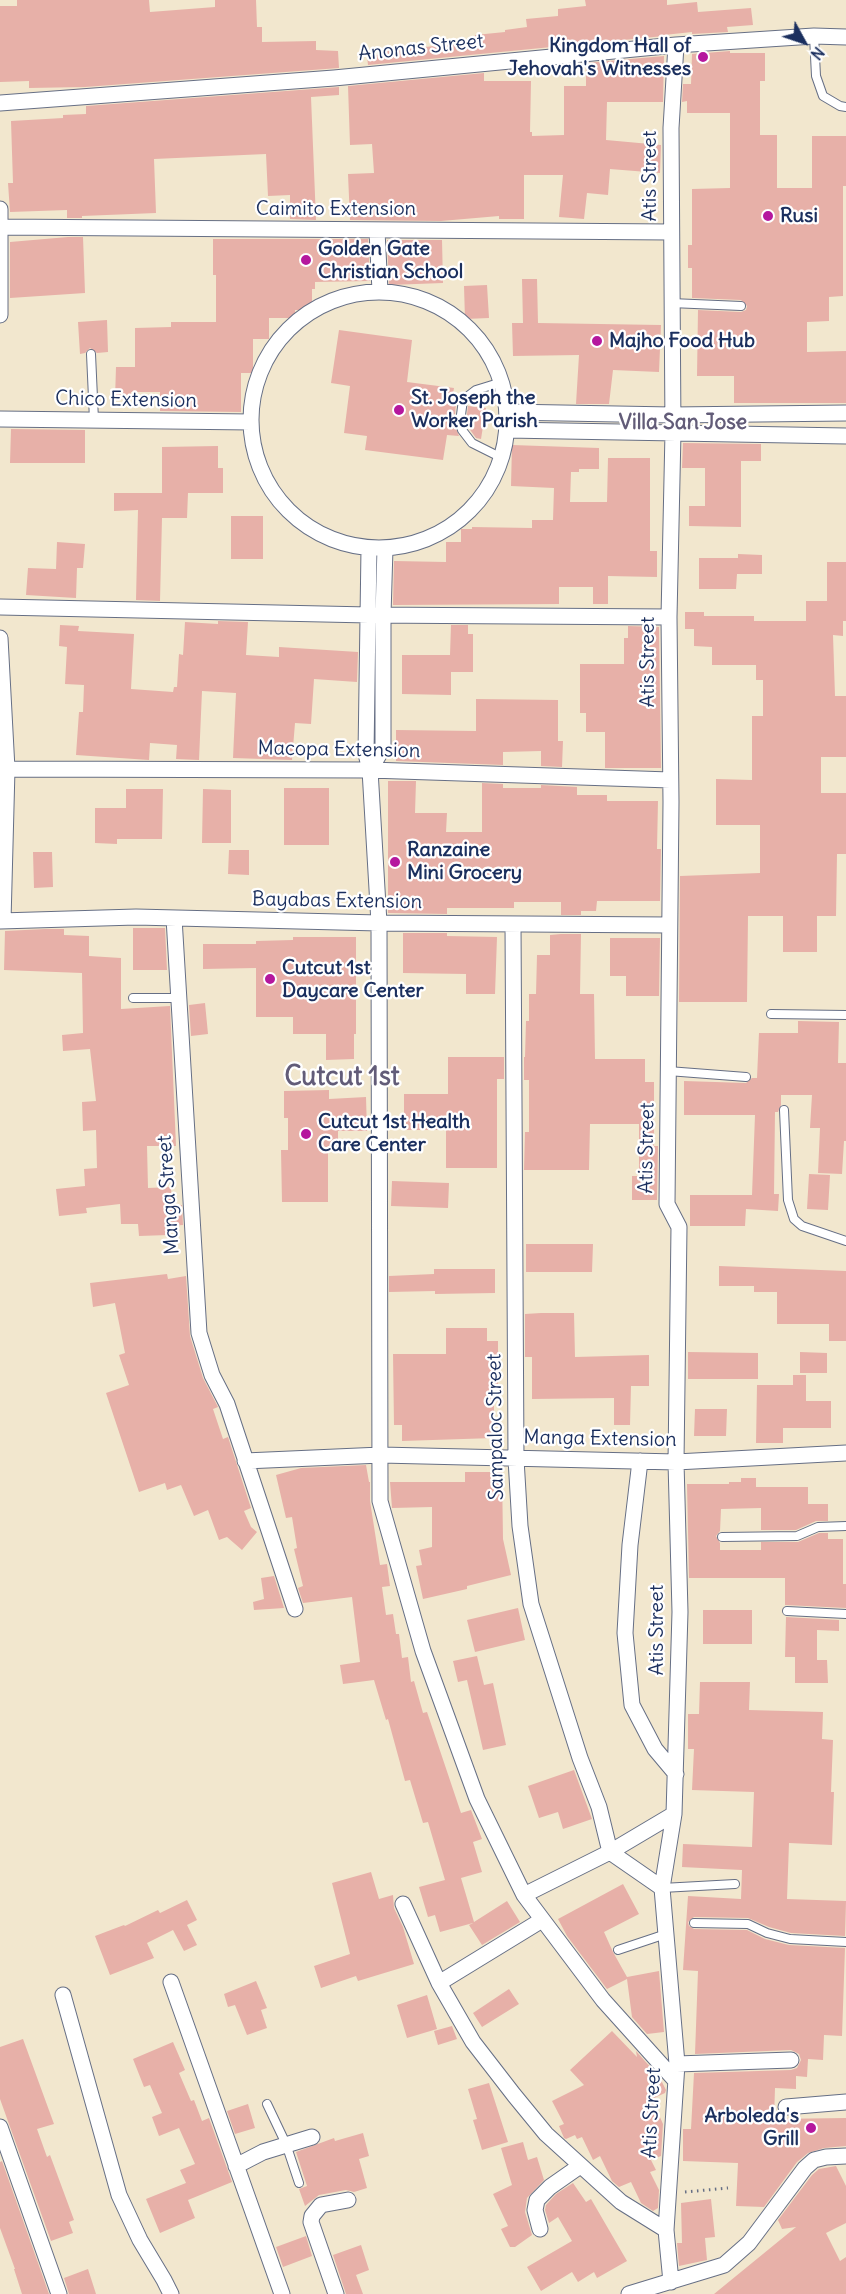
<!DOCTYPE html>
<html>
<head>
<meta charset="utf-8">
<style>
	body { margin:0 }
	#map { position:relative; width:846px; height:2294px; overflow:hidden; background:#f2e7ce; font-family:Delius,sans-serif }
	canvas { display:block }
	.north { position:absolute; left:774px; top:12px; width:60px; height:60px; -webkit-text-stroke:4px #fff; paint-order:stroke; rotate:130deg; font-size:16px; font-weight:700; line-height:24px; text-align:center; color:#1b2f5e }
	.north::after { content:''; display:block; margin:auto; width:21px; height:27px; background:#1b2f5e; clip-path:polygon(50% 0,100% 100%,50% 72%,0 100%) }
</style>
</head>
<body>
<div id="map">
<canvas width="846" height="2294"></canvas>
<div class="north">N</div>
</div>
<script>
const context = document.querySelector('canvas').getContext('2d');
context.lineJoin = 'round';
function paint(path, color) { context.fillStyle = color; context.fill(path, 'evenodd'); }
const toPath = rows => new Path2D(rows.map(r => 'M' + r).join(''));
function strokePath(path, color, width, dash) { context.strokeStyle = color; context.lineWidth = width; context.lineCap = dash ? 'butt' : 'round'; context.setLineDash(dash || []); context.stroke(path); }
function write(font, color, halo, rows, align = 'center') {
  context.font = font + ' Delius,sans-serif'; context.lineWidth = 4.5; context.setLineDash([]); context.textBaseline = 'middle'; context.strokeStyle = halo; context.fillStyle = color; for (const [text, x, y, turn = 0] of rows) {
    context.save(); context.translate(x, y); context.rotate((+turn || 0) * Math.PI / 180); context.textAlign = isNaN(turn) ? turn : align; if (halo) context.strokeText(text, 0, 0); context.fillText(text, 0, 0); context.restore();
  }
}
paint(toPath([
	[17,0,149,0,150,12,215,7,215,0,256,0,257,27,262,27,262,42,316,41,316,50,338,51,339,68,85,87,29,88,29,81,0,82,0,6,17,6],
	[585,0,667,0,667,5,697,2,698,12,751,8,753,25,727,27,728,32,692,34,692,32,664,35,664,36,368,65,367,56,384,54,384,51,476,42,475,35,505,32,505,30,527,27,526,19,558,16,558,9,586,6],
	[730,51,730,53,765,53,765,81,760,81,760,135,777,135,777,188,812,188,812,136,846,136,846,186,843,186,843,296,829,297,829,321,807,322,807,352,846,351,846,403,734,403,734,376,697,376,698,310,741,312,746,310,747,306,741,300,692,298,692,268,688,268,688,245,692,245,692,189,730,188,730,113,687,113,687,101,682,102,683,84,691,84,692,54],
	[664,56,663,102,607,102,606,140,661,145,660,173,610,169,608,195,587,193,584,219,559,217,563,175,524,175,524,219,499,219,499,216,441,221,350,220,348,174,374,173,372,144,350,145,348,86,484,73,484,81,531,81,530,132,532,132,532,136,564,135,564,86,586,86,586,63],
	[339,87,339,95,311,97,316,220,290,219,290,195,268,196,266,154,154,159,156,213,82,216,82,218,67,218,67,210,10,212,8,183,13,183,11,121,63,118,63,115,86,114,86,106],
	[68,237,83,237,85,293,10,298,10,242],
	[213,239,368,239,370,281,315,282,315,289,312,289,312,310,295,310,295,318,269,318,269,339,253,339,253,373,241,373,241,412,160,411,160,392,131,392,131,400,115,399,116,367,135,367,135,328,171,327,171,322,216,322,216,275,213,275],
	[387,240,442,240,443,283,389,285],
	[522,279,537,279,538,323,661,325,659,372,613,370,609,404,576,404,579,355,513,356,512,323,523,323],
	[487,285,489,318,465,319,464,286],
	[107,320,108,352,97,353,90,348,85,353,80,354,78,322],
	[339,330,412,340,407,382,454,388,451,404,456,404,454,423,459,436,447,435,443,460,365,450,367,436,344,433,350,386,331,383],
	[468,406,486,408,481,439,476,438,468,427,466,422],
	[11,429,85,430,85,463,10,463],
	[683,443,761,444,761,461,741,461,741,527,689,526,689,506,705,506,705,468,682,468],
	[512,445,599,448,599,469,579,469,579,472,571,472,570,502,607,502,608,458,650,458,650,551,657,551,657,577,608,576,608,604,593,604,593,587,559,587,559,604,393,605,394,561,446,562,446,542,461,542,461,529,472,529,472,527,532,528,532,520,553,520,554,488,511,486],
	[218,446,218,468,223,468,223,493,188,493,187,518,162,518,160,601,136,600,138,510,114,511,114,493,162,493,162,447],
	[231,516,263,516,263,559,231,559],
	[57,542,85,544,83,568,77,568,76,598,26,595,28,568,56,569],
	[738,554,762,555,762,574,737,574,736,589,699,589,699,558,738,558],
	[827,562,846,562,846,621,843,621,843,636,833,635,835,696,846,696,846,757,821,757,821,793,846,793,846,854,837,854,836,916,817,916,817,952,783,952,783,916,748,916,747,1002,679,1002,680,876,760,873,760,825,716,825,716,779,752,780,752,716,763,716,763,680,756,680,756,665,712,665,712,647,694,646,694,629,685,629,685,612,704,612,704,616,754,616,754,621,806,621,806,601,827,601],
	[218,621,248,622,246,655,279,657,279,647,358,652,357,682,314,679,311,724,295,723,292,760,233,758,236,693,202,691,199,760,176,759,177,745,150,743,149,760,76,755,79,712,83,712,84,685,65,684,67,647,59,646,60,625,79,626,78,631,134,634,131,689,173,692,174,687,177,687,179,654,183,655,185,622,218,624],
	[451,625,468,625,468,634,473,634,473,672,451,672,451,695,402,694,402,655,450,655],
	[628,626,659,627,661,768,605,768,605,732,586,732,586,713,580,713,580,664,624,664,624,638,628,638],
	[476,699,558,700,558,741,563,741,562,767,541,766,541,751,503,752,503,765,396,761,396,730,476,731],
	[388,781,416,781,415,813,447,813,446,832,482,832,482,783,503,784,503,788,541,788,541,785,577,787,577,795,607,795,607,801,658,801,657,849,661,849,660,901,597,901,596,911,581,911,581,915,561,915,561,902,514,902,514,908,447,908,447,914,388,913],
	[284,788,329,788,329,845,284,845],
	[126,789,163,789,162,839,117,839,117,844,95,843,95,808,126,808],
	[203,789,231,790,231,843,202,843],
	[229,850,249,850,249,875,228,874],
	[33,852,52,852,53,887,34,888],
	[133,928,165,928,167,970,133,970],
	[45,929,64,929,64,935,89,936,89,956,121,958,121,1009,170,1006,176,1146,147,1146,148,1188,171,1187,172,1206,182,1205,183,1225,167,1226,168,1235,139,1236,138,1224,121,1224,120,1204,86,1208,87,1213,59,1216,56,1189,85,1186,84,1169,97,1168,96,1130,83,1131,82,1102,96,1101,90,1049,63,1051,62,1035,83,1033,82,973,4,970,5,931],
	[403,933,447,933,447,936,497,937,495,994,466,994,466,974,403,973],
	[561,934,581,934,580,994,594,994,595,1059,645,1059,645,1082,654,1082,654,1146,658,1146,657,1200,632,1200,632,1176,639,1176,639,1124,590,1124,589,1170,524,1170,525,1132,529,1132,529,1080,524,1080,524,1057,525,1057,526,1021,529,1021,529,994,536,994,537,955,550,955,550,935],
	[293,937,356,937,356,1034,354,1034,354,1059,326,1060,326,1034,293,1034,293,1017,256,1017,256,968,203,969,203,944,256,944,256,941,293,940],
	[610,938,660,938,659,996,626,996,626,976,610,976],
	[205,1003,208,1034,191,1036,189,1005],
	[798,1021,839,1022,838,1063,846,1063,846,1141,844,1141,842,1174,818,1173,820,1128,810,1128,812,1095,781,1095,781,1105,778,1112,775,1112,774,1194,779,1194,778,1211,746,1209,745,1226,690,1226,690,1195,752,1195,755,1115,684,1115,684,1081,746,1083,752,1078,757,1078,759,1033,798,1033],
	[448,1057,504,1057,504,1079,497,1079,497,1168,446,1168,446,1130,404,1130,404,1094,448,1094],
	[329,1090,329,1099,366,1097,367,1131,338,1131,338,1147,328,1147,328,1202,282,1202,281,1150,288,1150,288,1118,284,1118,284,1091],
	[809,1174,830,1175,828,1210,807,1209],
	[392,1181,449,1183,448,1208,391,1206],
	[526,1244,593,1244,592,1272,526,1272],
	[719,1266,846,1271,846,1341,829,1341,829,1324,777,1324,777,1292,754,1292,754,1286,719,1286],
	[434,1269,495,1269,495,1293,435,1294,435,1291,389,1292,389,1276,434,1274],
	[167,1274,168,1279,186,1276,190,1336,203,1378,218,1407,213,1409,223,1439,228,1437,251,1508,244,1511,251,1527,257,1532,242,1550,227,1537,219,1540,208,1510,194,1516,181,1485,167,1490,165,1483,139,1492,106,1393,129,1385,119,1355,125,1353,115,1303,93,1307,90,1283],
	[541,1313,574,1313,575,1357,649,1355,649,1386,631,1386,630,1425,614,1425,614,1398,532,1399,532,1357,525,1357,525,1314],
	[446,1328,487,1328,487,1341,498,1341,498,1384,494,1384,494,1438,402,1441,402,1425,394,1425,393,1354,446,1354],
	[688,1352,758,1353,758,1379,688,1379],
	[800,1352,827,1353,827,1373,800,1373],
	[793,1375,806,1375,806,1401,831,1401,831,1428,783,1428,783,1443,756,1443,757,1385,793,1385],
	[695,1409,727,1409,726,1436,694,1436],
	[366,1465,369,1482,370,1482,370,1501,380,1565,387,1564,390,1586,382,1587,386,1615,393,1614,396,1634,399,1634,402,1658,408,1657,411,1682,414,1681,423,1713,427,1712,461,1813,471,1810,482,1839,473,1842,482,1872,461,1878,474,1922,507,1901,520,1922,482,1945,469,1925,473,1923,440,1932,435,1915,428,1917,419,1887,445,1880,428,1822,423,1823,410,1780,405,1781,388,1719,386,1720,374,1680,343,1684,340,1665,360,1662,352,1597,303,1603,298,1588,303,1586,294,1549,297,1548,292,1517,286,1518,276,1475,301,1468],
	[465,1472,502,1472,503,1539,511,1575,467,1586,467,1589,423,1599,416,1566,422,1565,419,1550,432,1547,432,1507,392,1508,390,1482,465,1482],
	[741,1478,756,1478,756,1487,808,1487,808,1504,828,1504,828,1521,816,1521,796,1530,761,1530,761,1508,721,1509,720,1531,716,1536,720,1543,720,1550,761,1550,761,1542,798,1542,819,1533,828,1533,828,1539,843,1539,843,1584,846,1584,846,1608,785,1605,785,1578,689,1578,687,1484,729,1484,729,1482,741,1482],
	[274,1576,284,1608,254,1610,253,1602,264,1599,261,1578],
	[518,1608,525,1640,475,1652,467,1620],
	[703,1610,752,1610,752,1644,703,1644],
	[786,1617,839,1620,839,1631,817,1630,817,1660,827,1660,828,1683,795,1683,795,1657,785,1657],
	[477,1656,484,1685,493,1683,506,1745,483,1750,467,1680,458,1682,453,1661],
	[700,1682,750,1682,749,1710,823,1712,822,1739,833,1740,831,1792,834,1792,832,1845,789,1843,787,1899,846,1901,845,1936,791,1933,769,1927,748,1918,694,1917,688,1922,689,1926,694,1929,747,1930,765,1939,789,1945,845,1948,842,2036,824,2035,823,2060,808,2059,807,2077,796,2076,796,2089,775,2088,774,2119,846,2118,846,2146,824,2148,808,2153,797,2162,764,2207,736,2206,738,2163,683,2161,683,2129,691,2129,694,2073,791,2070,797,2068,801,2060,799,2054,791,2050,695,2054,698,1971,683,1970,688,1896,741,1899,742,1870,682,1867,683,1844,752,1847,754,1792,692,1790,694,1749,688,1749,688,1714,699,1714],
	[574,1770,592,1819,563,1829,558,1812,539,1818,528,1786],
	[371,1872,379,1899,393,1895,394,1908,403,1927,414,1964,358,1981,356,1976,321,1988,314,1966,350,1954,332,1883],
	[623,1884,639,1914,604,1932,613,1952,627,1977,659,1971,664,2032,647,2034,632,2017,627,1979,607,1989,567,1936,558,1919],
	[187,1900,197,1920,187,1925,197,1945,184,1951,173,1930,147,1943,154,1958,110,1975,95,1936,124,1925,125,1926,158,1910,160,1913],
	[256,1981,267,2008,261,2010,267,2028,247,2035,235,2005,228,2007,224,1994],
	[509,1989,519,2004,482,2027,473,2013],
	[427,1995,437,2029,407,2038,397,2005],
	[452,2026,457,2039,438,2045,434,2031],
	[612,2031,637,2057,636,2051,660,2078,666,2090,665,2093,652,2099,663,2124,661,2156,651,2160,656,2170,650,2172,659,2190,658,2208,653,2211,641,2203,631,2182,619,2187,612,2181,600,2156,593,2160,582,2137,577,2139,575,2135,566,2139,564,2138,559,2126,564,2124,552,2101,584,2085,570,2070],
	[23,2039,54,2124,37,2129,47,2157,50,2155,74,2220,69,2222,73,2233,51,2241,0,2099,0,2047],
	[173,2042,185,2070,179,2073,191,2101,194,2100,202,2121,209,2118,232,2182,188,2200,195,2218,160,2233,146,2199,186,2183,180,2170,195,2164,179,2128,159,2136,152,2117,162,2113,150,2085,144,2087,133,2059],
	[489,2083,508,2142,482,2150,473,2120,477,2119,468,2089],
	[248,2104,255,2128,235,2134,227,2111],
	[363,2133,369,2156,359,2159,367,2188,354,2192,346,2190,319,2195,305,2206,299,2189,307,2186,296,2152,334,2138,335,2141],
	[523,2142,528,2160,537,2157,544,2180,527,2198,525,2212,532,2235,515,2247,510,2247,501,2229,508,2226,493,2194,512,2185,501,2148],
	[2,2161,49,2294,22,2294,14,2269,15,2269,0,2228,0,2162],
	[836,2166,846,2186,846,2223,826,2233,840,2261,846,2257,846,2294,714,2294,796,2227,782,2229,778,2220,812,2175,819,2169],
	[573,2183,586,2202,591,2199,627,2261,597,2278,594,2272,578,2282,572,2272,541,2291,527,2267,572,2241,558,2217,549,2223,545,2210,546,2205,556,2194],
	[711,2199,715,2237,705,2238,707,2260,679,2266,677,2243,682,2243,681,2203],
	[306,2236,312,2256,283,2267,276,2247],
	[361,2245,369,2270,356,2275,363,2294,346,2294,333,2255],
	[88,2269,96,2294,69,2294,64,2278]
]), '#e7b0a8');
const service = toPath([
	[814,36,816,76,823,96,840,106,846,107],
	[671,303,741,306],
	[91,354,94,420],
	[502,458,472,443,462,430,460,422,463,400,476,390,502,382],
	[133,998,178,998],
	[771,1014,846,1015],
	[668,1071,746,1077],
	[784,1110,788,1200,794,1219,802,1226,846,1241],
	[722,1537,797,1536,818,1527,846,1526],
	[787,1611,846,1614],
	[662,1888,735,1884],
	[694,1923,748,1924,767,1933,790,1939,846,1942],
	[618,1950,666,1934],
	[267,2104,286,2144,299,2183]
]);
const minor = toPath([
	[0,103,334,78,676,45,814,36,846,37],
	[0,209,0,315],
	[0,227,670,232],
	[377,231,380,291],
	'251 420a128 128 0 1 1 256 0a128 128 0 1 1-256 0Z',
	[507,412,672,415,846,413],
	[0,419,251,422],
	[507,430,846,436],
	[369,548,366,754,370,770,379,923,380,1501,423,1651,477,1799,524,1895,603,2000,675,2080],
	[0,607,369,615,669,617],
	[0,638,7,769,3,921],
	[7,769,370,770,670,780],
	[370,770,383,748,383,615,385,548],
	[174,918,199,1333,212,1375,227,1404,295,1609],
	[0,921,136,917,379,923,669,925],
	[513,924,516,1459,520,1526,531,1604,580,1758,599,1807,610,1852,662,1888],
	[245,1461,381,1455,676,1462,846,1453],
	[640,1461,630,1545,625,1633,632,1705,655,1749,676,1774],
	[524,1895,610,1852,674,1814],
	[403,1904,439,1983,473,2042,514,2095,546,2134,621,2202,666,2230],
	[171,1982,282,2294],
	[439,1983,542,1920],
	[63,1995,119,2195,140,2240,164,2280,171,2294],
	[677,2064,791,2060],
	[786,2107,846,2102],
	[0,2127,59,2294],
	[236,2166,263,2152,312,2137],
	[540,2229,535,2210,537,2200,550,2187,580,2166],
	[671,2282,666,2230,677,2064,662,1888,674,1814,680,1612,676,1462,679,1227,667,1204,671,802,669,617,673,432,671,128,676,45],
	[336,2294,311,2222,312,2216,321,2205,348,2200],
	[629,2294,724,2265,749,2243,805,2168,814,2160,826,2157,846,2156]
]);
strokePath(service, '#666f85', 10);
strokePath(minor, '#666f85', 17);
strokePath(toPath([
	[685,2192,728,2188]
]), '#666f85', 3, [1.5, 4.5]);
strokePath(service, '#fff', 8);
strokePath(minor, '#fff', 15);
for (const [x, y, r, color] of [
	[703,57,6,"#b5179e"],
	[768,216,6,"#b5179e"],
	[306,260,6,"#b5179e"],
	[597,341,6,"#b5179e"],
	[399,410,6,"#b5179e"],
	[395,862,6,"#b5179e"],
	[270,979,6,"#b5179e"],
	[306,1134,6,"#b5179e"],
	[811,2128,6,"#b5179e"]
]) { const dot = new Path2D(); dot.arc(x, y, r, 0, 2 * Math.PI); context.fillStyle = color; context.fill(dot); strokePath(dot, '#fff', 2); }
write('bold 20px', '#1b2f5e', '#fff', [
	["Kingdom Hall of",691,46,"right"],
	["Jehovah's Witnesses",691,69,"right"],
	["Rusi",780,216],
	["Golden Gate",318,249],
	["Christian School",318,272],
	["Majho Food Hub",609,341],
	["St. Joseph the",411,398],
	["Worker Parish",411,421],
	["Ranzaine",407,850],
	["Mini Grocery",407,873],
	["Cutcut 1st",282,968],
	["Daycare Center",282,991],
	["Cutcut 1st Health",318,1122],
	["Care Center",318,1145],
	["Arboleda's",799,2116,"right"],
	["Grill",799,2139,"right"]
], 'left');
write('20px', '#1b2f5e', '#fff', [
	["Anonas Street",421,48,-6],
	["Atis Street",650,176,-90],
	["Caimito Extension",336,209],
	["Chico Extension",126,400,1],
	["Atis Street",648,662,-90],
	["Macopa Extension",339,750,1],
	["Bayabas Extension",337,901,1],
	["Atis Street",647,1148,-89],
	["Manga Street",169,1195,-94],
	["Sampaloc Street",496,1427,-91],
	["Manga Extension",600,1439,1],
	["Atis Street",657,1630,-90],
	["Atis Street",652,2113,-87]
]);
write('bold 21px', '#625c78', '#fff', [
	["Villa San Jose",683,423]
]);
write('bold 26px', '#625c78', '#fff', [
	["Cutcut 1st",342,1078]
]);
</script>
</body>
</html>
